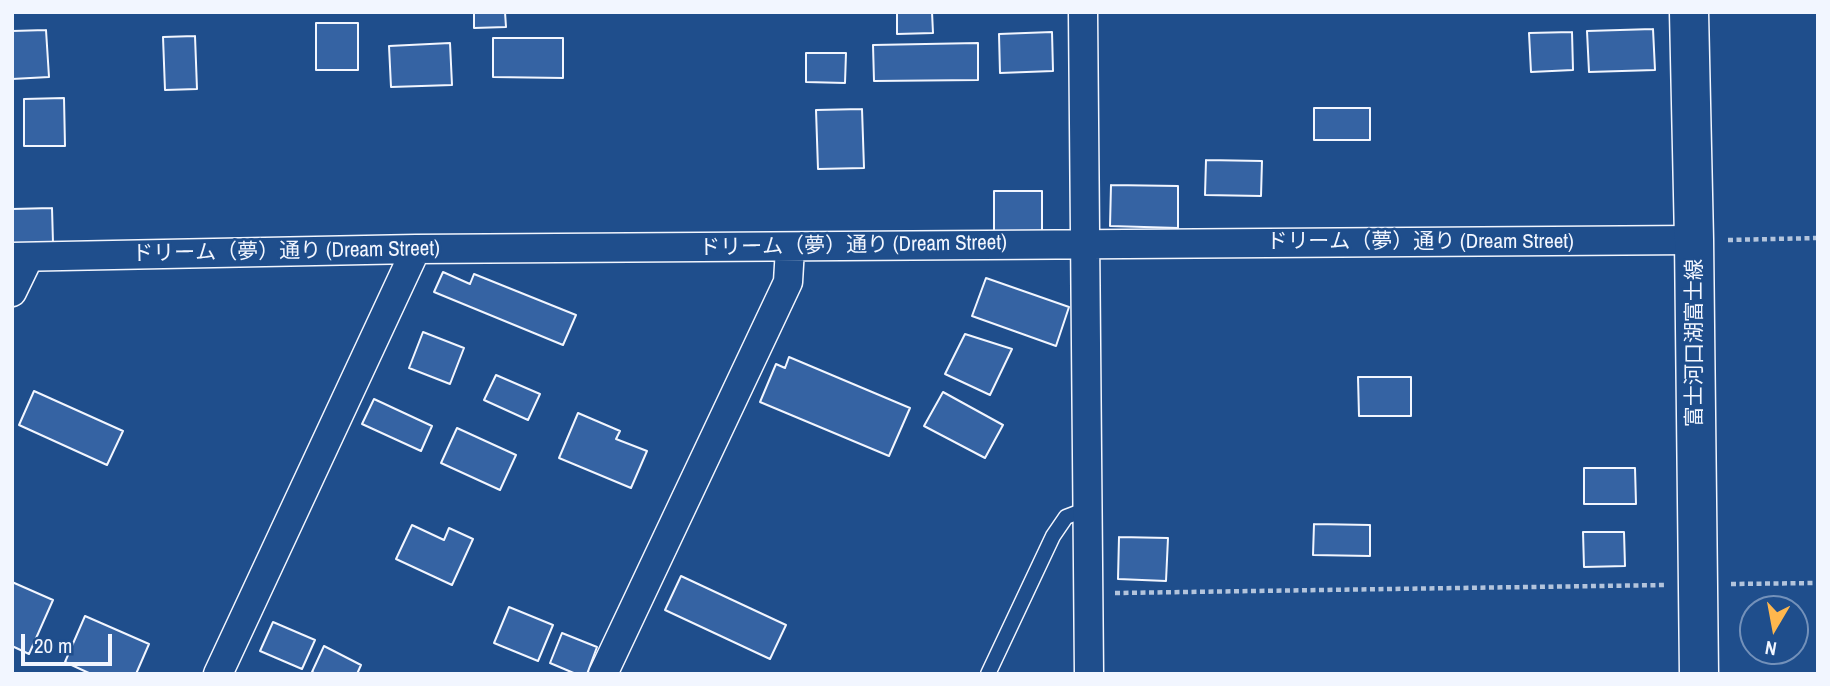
<!DOCTYPE html>
<html>
<head>
<meta charset="utf-8">
<style>
	body { margin:0 }
	#map { position:relative; width:1830px; height:686px; overflow:hidden; background:#1f4e8c; font-family:"Archivo Narrow",sans-serif }
	canvas { display:block }
	.frame { position:absolute; inset:0; border:14px solid #f2f6ff; pointer-events:none }
	.north { position:absolute; left:1739px; top:595px; width:70px; height:70px; box-sizing:border-box; background:#1f4e8c; border:2px solid #7391ba; border-radius:50%; rotate:190deg; font-size:19px; font-weight:700; line-height:28px; text-align:center; color:#f2f6ff }
	.north::after { content:''; display:block; margin:auto; width:24px; height:32px; background:#ffb74d; clip-path:polygon(50% 0,100% 100%,50% 72%,0 100%) }
	.scale { position:absolute; left:21px; top:634px; width:91px; height:32px; box-sizing:border-box; border:4px solid #f2f6ff; border-top:0; padding-left:9px; font-size:21px; line-height:24px; white-space:nowrap; color:#f2f6ff; -webkit-text-stroke:5px #1f4e8c; paint-order:stroke }
</style>
</head>
<body>
<div id="map">
<canvas width="1830" height="686"></canvas>
<div class="frame"></div>
<div class="north">N</div>
<div class="scale">20 m</div>
</div>
<script>
const context = document.querySelector('canvas').getContext('2d');
context.lineJoin = 'round';
function paint(path, color) { context.fillStyle = color; context.fill(path, 'evenodd'); }
const toPath = rows => new Path2D(rows.map(r => 'M' + r).join(''));
function strokePath(path, color, width, dash) { context.strokeStyle = color; context.lineWidth = width; context.lineCap = dash ? 'butt' : 'round'; context.setLineDash(dash || []); context.stroke(path); }
function write(font, color, halo, rows, align = 'center') {
  context.font = font + ' "Archivo Narrow","Noto Sans JP",sans-serif'; context.lineWidth = 5; context.setLineDash([]); context.textBaseline = 'middle'; context.strokeStyle = halo; context.fillStyle = color; for (const [text, x, y, turn = 0] of rows) {
    context.save(); context.translate(x, y); context.rotate((+turn || 0) * Math.PI / 180); context.textAlign = isNaN(turn) ? turn : align; if (halo) context.strokeText(text, 0, 0); context.fillText(text, 0, 0); context.restore();
  }
}
const building = toPath([
	[474,12,505,12,506,27,474,28,474,12],
	[897,12,932,12,933,33,897,34,897,12],
	[316,23,358,23,358,70,316,70,316,23],
	[1653,29,1655,70,1589,72,1587,31,1653,29],
	[46,30,49,77,12,79,12,31,46,30],
	[1052,32,1053,71,1000,73,999,34,1052,32],
	[1572,32,1573,70,1531,72,1529,33,1572,32],
	[195,36,197,89,165,90,163,37,195,36],
	[493,38,563,38,563,78,493,77,493,38],
	[450,43,452,85,391,87,389,46,450,43],
	[978,43,978,80,874,81,873,45,978,43],
	[806,53,846,53,845,83,806,82,806,53],
	[64,98,65,146,24,146,24,99,64,98],
	[1314,108,1370,108,1370,140,1314,140,1314,108],
	[862,109,864,168,818,169,816,110,862,109],
	[1206,160,1262,161,1261,196,1205,195,1206,160],
	[1111,185,1178,186,1178,228,1110,226,1111,185],
	[994,191,1042,191,1042,231,994,231,994,191],
	[52,208,53,243,12,244,12,209,52,208],
	[443,272,470,284,474,274,576,315,563,345,434,292,443,272],
	[986,278,1069,307,1056,346,972,316,986,278],
	[423,332,464,348,450,384,409,368,423,332],
	[965,334,1012,349,990,395,945,374,965,334],
	[789,357,910,408,889,456,760,402,776,364,785,368,789,357],
	[496,375,540,394,528,420,484,400,496,375],
	[1358,377,1411,377,1411,416,1359,416,1358,377],
	[34,391,123,431,107,465,19,425,34,391],
	[943,392,1003,425,985,458,924,426,943,392],
	[374,399,432,426,421,451,362,424,374,399],
	[578,413,620,431,616,439,647,451,631,488,559,458,578,413],
	[457,428,516,455,500,490,441,463,457,428],
	[1584,468,1635,468,1636,504,1584,504,1584,468],
	[1314,524,1370,525,1370,556,1313,555,1314,524],
	[412,525,444,540,449,528,473,539,452,585,396,559,412,525],
	[1583,532,1624,532,1625,566,1584,567,1583,532],
	[1119,537,1168,538,1166,581,1118,579,1119,537],
	[681,576,786,625,770,659,665,610,681,576],
	[12,582,53,600,29,654,12,646,12,582],
	[509,607,553,625,538,661,494,643,509,607],
	[85,616,149,644,136,674,91,674,65,662,85,616],
	[273,622,315,640,302,669,260,651,273,622],
	[562,633,597,647,587,674,576,674,550,663,562,633],
	[324,646,361,665,357,674,316,674,312,672,324,646]
]);
paint(building, '#3563a3');
strokePath(building, '#f2f6ff', 2);
const lane = toPath([
	[988,674,1053,536,1066,517,1087,509]
]);
const street = toPath([
	[1083,12,1089,674],
	[12,257,416,249,1694,240],
	[12,292,29,257],
	[218,674,416,249],
	[603,674,788,282,790,248]
]);
const secondary = toPath([
	[1689,12,1694,240,1699,674]
]);
strokePath(lane, '#f2f6ff', 17);
strokePath(street, '#f2f6ff', 31);
strokePath(secondary, '#f2f6ff', 41);
strokePath(toPath([
	[1728,240,1818,238],
	[1731,584,1818,583],
	[1115,593,1666,585]
]), '#b3c4dc', 4.5, [5, 3.5]);
strokePath(lane, '#1f4e8c', 14);
strokePath(street, '#1f4e8c', 28);
strokePath(secondary, '#1f4e8c', 38);
write('21px', '#f2f6ff', '#1f4e8c', [
	["ドリーム（夢）通り (Dream Street)",1420,242],
	["ドリーム（夢）通り (Dream Street)",853,246,-1],
	["ドリーム（夢）通り (Dream Street)",286,252,-1],
	["富士河口湖富士線",1695,343,-90]
]);
</script>
</body>
</html>
